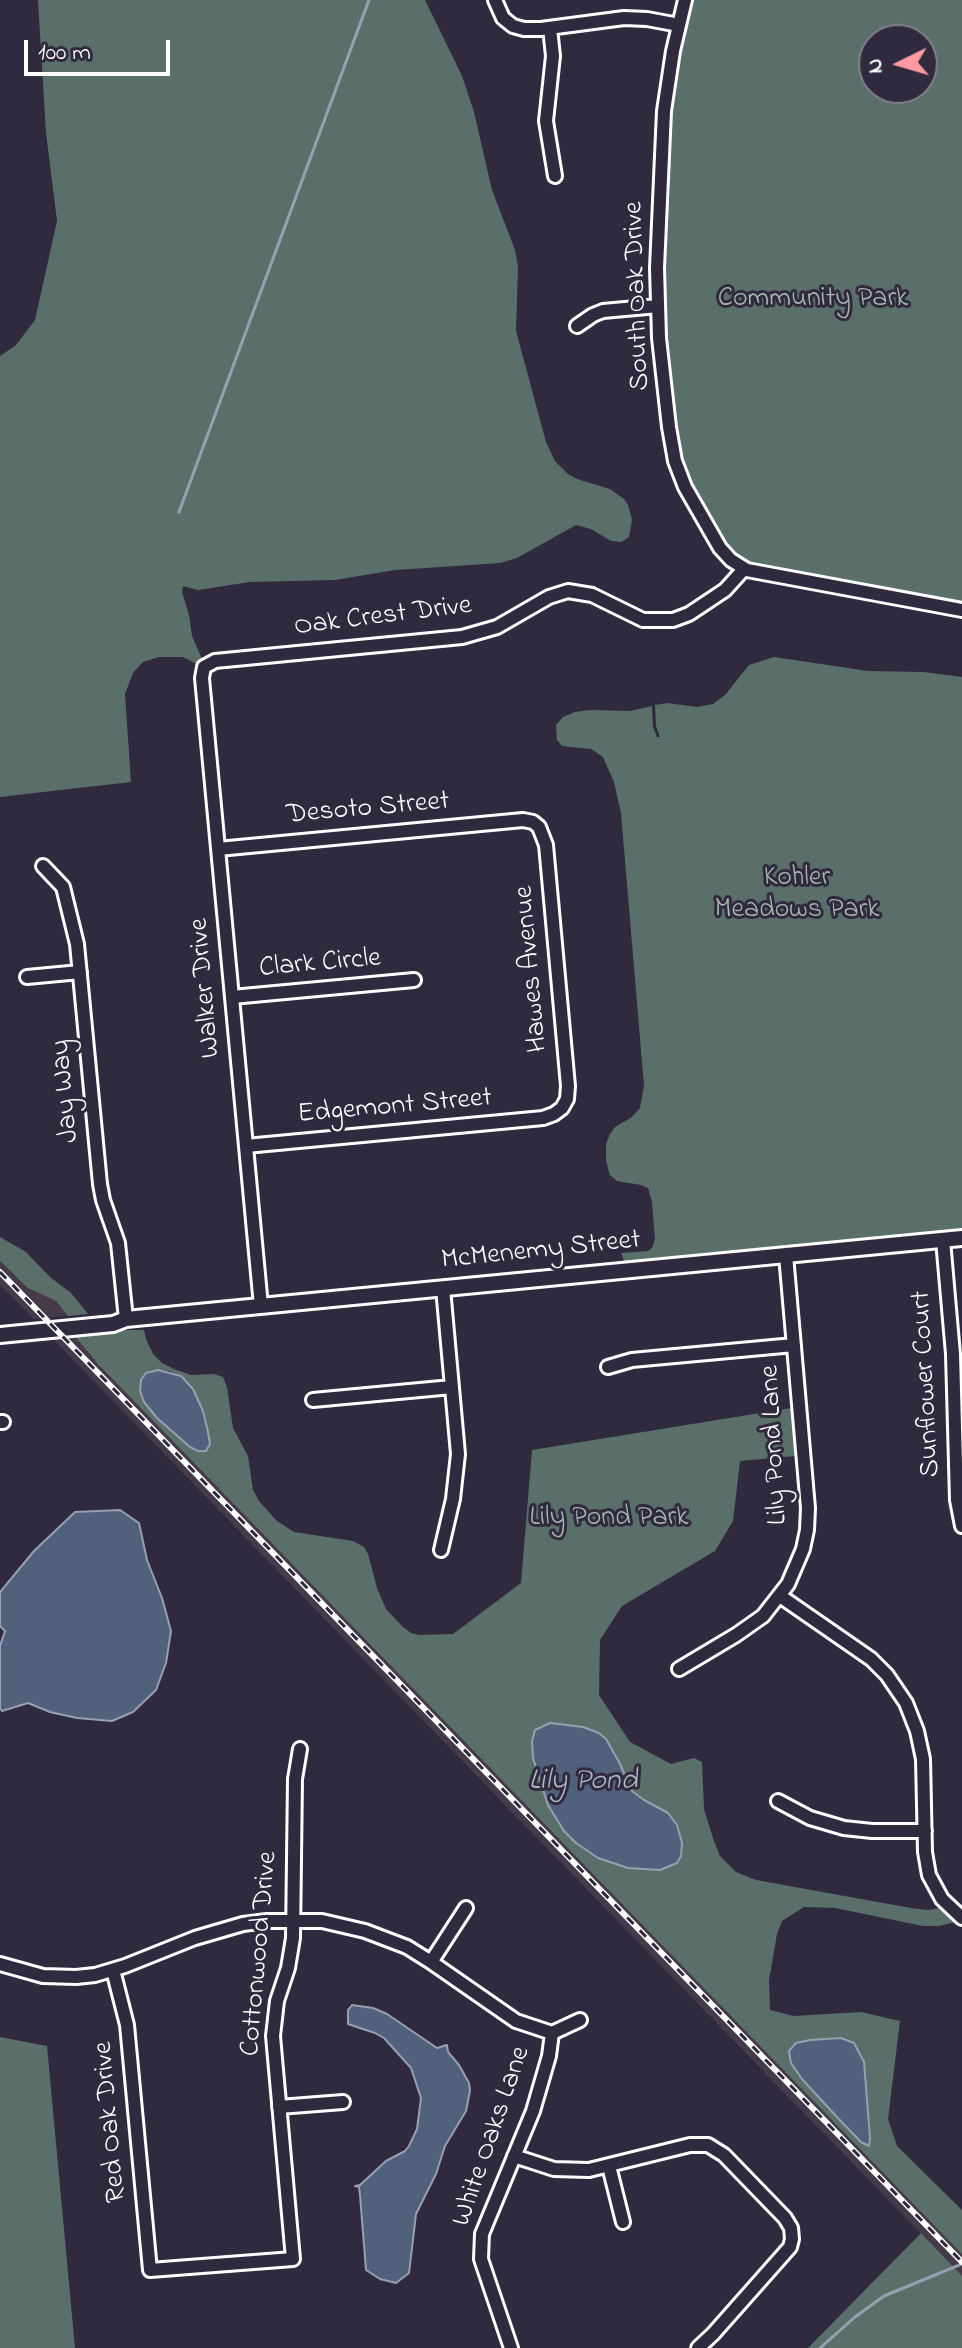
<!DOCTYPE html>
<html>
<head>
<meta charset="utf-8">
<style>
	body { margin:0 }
	#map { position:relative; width:962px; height:2348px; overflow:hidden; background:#2f2a3d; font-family:"Indie Flower",sans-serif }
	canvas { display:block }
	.north { position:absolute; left:858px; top:24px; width:80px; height:80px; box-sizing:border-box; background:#2f2a3d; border:2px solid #827f8b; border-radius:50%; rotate:265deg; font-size:22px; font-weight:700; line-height:32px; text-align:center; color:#fff }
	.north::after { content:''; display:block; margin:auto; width:28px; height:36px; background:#ff9aa2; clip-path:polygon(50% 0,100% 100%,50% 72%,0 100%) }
	.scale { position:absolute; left:24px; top:40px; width:146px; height:36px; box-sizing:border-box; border:4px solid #fff; border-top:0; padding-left:10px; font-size:24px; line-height:28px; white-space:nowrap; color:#fff; -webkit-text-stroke:6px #2f2a3d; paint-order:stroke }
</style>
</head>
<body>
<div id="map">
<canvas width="962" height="2348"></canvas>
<div class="north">N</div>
<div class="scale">100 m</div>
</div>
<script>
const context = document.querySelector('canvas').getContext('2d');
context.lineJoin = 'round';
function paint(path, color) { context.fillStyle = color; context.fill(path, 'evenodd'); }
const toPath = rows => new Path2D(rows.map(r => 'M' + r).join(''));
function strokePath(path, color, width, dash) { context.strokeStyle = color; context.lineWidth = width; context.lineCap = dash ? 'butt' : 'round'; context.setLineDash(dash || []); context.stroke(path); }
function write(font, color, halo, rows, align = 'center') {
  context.font = font + ' "Indie Flower",sans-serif'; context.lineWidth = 6; context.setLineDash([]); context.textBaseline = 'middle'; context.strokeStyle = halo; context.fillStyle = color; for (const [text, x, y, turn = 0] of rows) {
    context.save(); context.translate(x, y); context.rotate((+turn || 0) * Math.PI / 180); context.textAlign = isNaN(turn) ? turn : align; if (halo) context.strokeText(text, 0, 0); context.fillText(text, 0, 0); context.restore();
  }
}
paint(toPath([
	[0,1260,49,1285,76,1315,34,1319,0,1285],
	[71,1331,962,2249,962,2276,48,1334]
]), '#443a49');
paint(toPath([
	[38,0,425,0,462,76,474,112,492,190,515,250,518,267,516,331,546,442,555,461,568,474,577,479,610,489,624,499,628,505,632,520,629,537,621,542,611,541,591,529,576,525,517,558,500,563,395,570,335,580,250,582,198,590,183,586,182,592,189,615,192,636,202,659,197,664,183,657,159,657,143,662,133,673,125,694,131,782,0,797,0,356,16,345,35,320,57,221,46,133],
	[691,0,962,0,962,604,747,563,735,556,725,545,690,485,676,438,665,338,663,268,670,111,681,41],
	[874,40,922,40,922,88,874,88],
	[774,657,868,671,923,672,962,677,962,1231,625,1263,621,1253,648,1251,652,1248,655,1239,652,1202,648,1188,641,1185,617,1181,610,1175,606,1161,606,1144,610,1134,615,1127,632,1117,640,1108,644,1086,621,813,614,782,603,757,591,749,562,746,557,740,556,725,563,717,575,712,590,710,630,711,652,706,653,727,657,737,660,737,656,726,655,705,667,703,697,707,713,704,725,695,749,665],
	[0,1237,26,1252,50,1277,71,1293,88,1314,68,1316,56,1301,28,1288,0,1261],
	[129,1330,144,1330,146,1339,153,1354,162,1363,174,1369,191,1375,214,1374,223,1377,227,1387,233,1428,248,1456,253,1490,259,1501,277,1521,294,1532,353,1541,364,1547,368,1554,377,1588,386,1609,403,1627,411,1633,419,1635,453,1634,521,1583,532,1450,791,1408,796,1456,740,1461,733,1521,715,1551,622,1606,600,1640,599,1695,630,1742,671,1764,694,1758,702,1762,704,1809,713,1838,720,1856,736,1872,756,1880,911,1908,928,1910,939,1908,955,1922,939,1926,923,1926,835,1908,804,1907,782,1921,777,1934,769,1980,770,2010,794,2016,861,2012,900,2021,888,2119,897,2146,962,2210,962,2254,98,1364,74,1335],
	[154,1370,169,1371,181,1376,193,1389,205,1421,198,1451,178,1437,157,1418,144,1402,141,1380,143,1376],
	[0,2037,47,2046,75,2348,0,2348],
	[921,2233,962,2276,962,2348,808,2348]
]), '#5a6f69');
const water = toPath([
	[158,1370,181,1376,193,1389,203,1411,208,1432,210,1444,206,1451,198,1451,190,1447,157,1418,144,1402,140,1391,141,1380,146,1373,158,1370],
	[120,1510,139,1523,147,1560,162,1598,171,1631,166,1663,156,1690,133,1712,112,1721,77,1718,50,1712,28,1703,2,1711,0,1708,0,1646,5,1631,0,1626,0,1592,34,1551,75,1512,120,1510],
	[550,1723,583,1727,599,1733,606,1739,619,1762,632,1791,644,1800,668,1813,677,1825,682,1843,681,1856,677,1863,660,1870,628,1868,598,1858,576,1843,564,1831,548,1805,533,1758,532,1741,535,1730,550,1723],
	[352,2005,373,2008,387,2014,437,2048,447,2045,448,2052,459,2065,469,2083,470,2091,466,2111,445,2146,436,2174,416,2214,409,2273,396,2283,380,2279,366,2270,360,2195,359,2187,355,2186,360,2185,386,2161,405,2151,409,2146,417,2129,421,2098,411,2068,384,2038,375,2033,348,2024,348,2010,352,2005],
	[841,2038,854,2043,864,2062,870,2138,869,2146,861,2142,836,2116,802,2079,791,2063,789,2051,796,2043,810,2040,841,2038]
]);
paint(water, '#51617b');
strokePath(water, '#97a0b0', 2);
strokePath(toPath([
	[179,512,369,0],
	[820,2348,855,2317,884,2296,962,2264]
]), '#97a0b0', 3);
const minor = toPath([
	[495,0,503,18,513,26,524,29,541,29,624,18,647,19,679,25],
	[685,0,673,51,664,111,657,268,659,338,669,427,675,461,685,487,720,548,731,560,747,570,962,610],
	[550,28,553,56,546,121,555,176],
	[577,326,593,315,603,311,658,306],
	[218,849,523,820,533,822,539,827,546,845,568,1086,567,1099,562,1108,554,1114,543,1118,246,1146],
	[43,866,63,887,77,944,100,1184,103,1200,118,1243,126,1319],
	[27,977,80,972],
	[232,997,414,980],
	[943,1240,953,1354,957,1500,962,1526],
	[261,1306,202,678,204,667,215,661,462,637,497,627,549,597,568,591,592,595,643,620,673,620,689,614,725,590,744,569],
	[608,1367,632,1360,794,1345],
	[313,1400,452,1387],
	[0,1422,3,1422],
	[441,1550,453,1499,458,1454,443,1288],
	[780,1596,871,1659,887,1675,906,1703,917,1731,923,1759,925,1852,929,1875,942,1899,962,1918],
	[679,1669,736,1635,763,1616,788,1584,803,1549,807,1530,808,1508,786,1255],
	[778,1801,810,1818,844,1828,872,1831,925,1831],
	[431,1962,466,1908],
	[0,1964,43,1976,76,1977,95,1975,125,1966,195,1938,243,1924,267,1921,322,1921,365,1931,407,1947,431,1962,516,2021,552,2033,580,2020],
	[113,1970,127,2025,150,2270,293,2259,273,2036,277,2001,288,1968,293,1938,295,1779,300,1749],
	[279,2107,343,2102],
	[514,2156,554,2169,589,2170,690,2145,708,2145,724,2155,785,2218,791,2228,792,2239,790,2247,713,2334,698,2348],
	[609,2166,623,2222],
	[511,2348,481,2259,482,2234,533,2111,549,2056,552,2033]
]);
const tertiary = toPath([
	[0,1335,113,1324,126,1319,962,1238]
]);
strokePath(minor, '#fff', 18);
strokePath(tertiary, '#fff', 20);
strokePath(minor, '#2f2a3d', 12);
strokePath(tertiary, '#2f2a3d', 14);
const rail = toPath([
	[0,1272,962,2262]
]);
strokePath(rail, '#fff', 6);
strokePath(rail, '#2f2a3d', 3, [9]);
write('28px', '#fff', '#2f2a3d', [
	["South Oak Drive",639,296,-92],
	["Oak Crest Drive",383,618,-7],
	["Desoto Street",368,810,-5],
	["Clark Circle",320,965,-5],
	["Hawes Avenue",533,969,-95],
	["Walker Drive",207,988,-95],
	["Jay Way",67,1091,-95],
	["Edgemont Street",395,1108,-5],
	["McMenemy Street",541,1252,-6],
	["Sunflower Court",928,1384,-93],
	["Lily Pond Lane",776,1445,-93],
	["Cottonwood Drive",261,1954,-85],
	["Red Oak Drive",112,2122,-95],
	["White Oaks Lane",493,2137,-71]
]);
write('28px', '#acb7b4', '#2f2a3d', [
	["Community Park",813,300],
	["Kohler",797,879],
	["Meadows Park",797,911],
	["Lily Pond Park",609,1519]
]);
write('italic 30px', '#b1b8c4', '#2f2a3d', [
	["Lily Pond",583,1783]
]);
</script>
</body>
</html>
